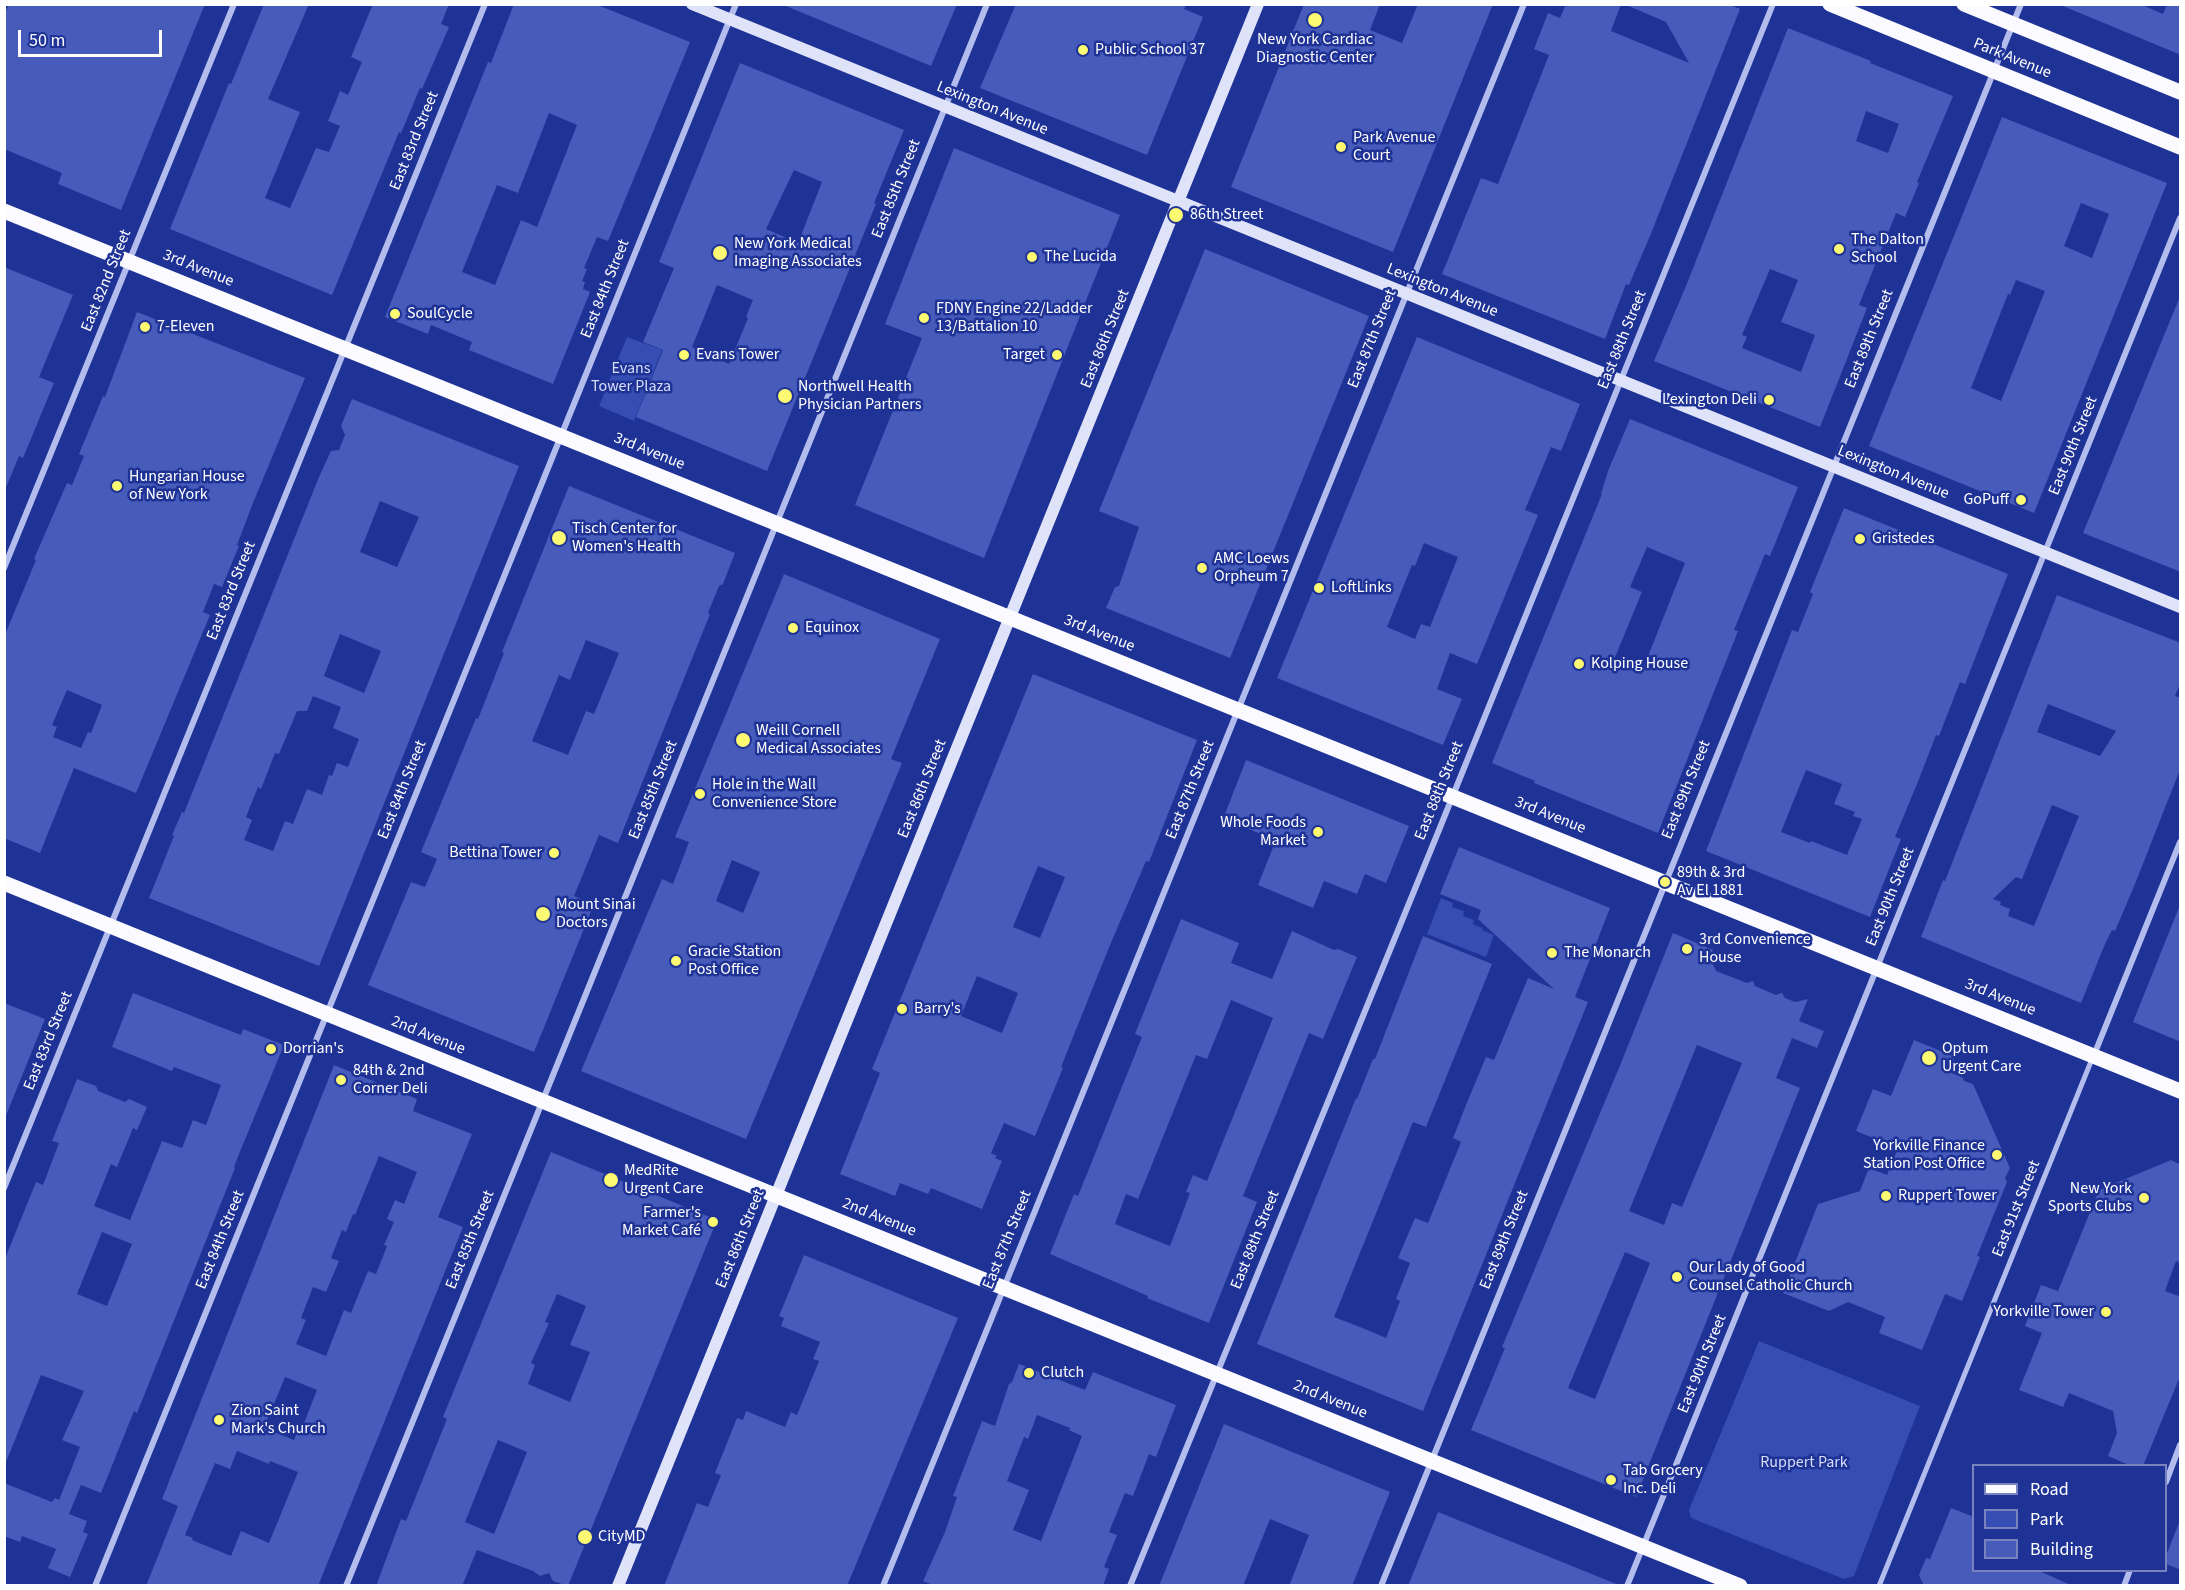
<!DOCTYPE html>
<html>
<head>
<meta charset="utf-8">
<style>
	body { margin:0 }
	#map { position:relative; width:2185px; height:1590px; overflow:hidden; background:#1f3295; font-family:"Source Sans 3",sans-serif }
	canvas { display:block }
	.frame { position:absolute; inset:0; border:6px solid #fff; pointer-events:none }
	.legend { position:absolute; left:1972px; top:1464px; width:195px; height:108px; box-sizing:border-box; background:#1f3295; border:2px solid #7984bf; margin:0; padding:8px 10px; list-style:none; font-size:18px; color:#fff }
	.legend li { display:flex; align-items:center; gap:12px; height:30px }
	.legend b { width:30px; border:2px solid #7984bf }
	.scale { position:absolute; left:18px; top:30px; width:144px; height:27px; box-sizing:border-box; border:3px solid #fff; border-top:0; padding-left:8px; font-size:18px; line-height:21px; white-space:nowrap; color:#fff; -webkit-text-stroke:4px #1f3295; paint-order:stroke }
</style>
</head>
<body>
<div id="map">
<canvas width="2185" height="1590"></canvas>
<div class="frame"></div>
<ul class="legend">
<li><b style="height:8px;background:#fafaff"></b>Road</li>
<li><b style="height:16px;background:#364db3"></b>Park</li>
<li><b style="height:16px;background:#475bbb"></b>Building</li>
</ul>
<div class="scale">50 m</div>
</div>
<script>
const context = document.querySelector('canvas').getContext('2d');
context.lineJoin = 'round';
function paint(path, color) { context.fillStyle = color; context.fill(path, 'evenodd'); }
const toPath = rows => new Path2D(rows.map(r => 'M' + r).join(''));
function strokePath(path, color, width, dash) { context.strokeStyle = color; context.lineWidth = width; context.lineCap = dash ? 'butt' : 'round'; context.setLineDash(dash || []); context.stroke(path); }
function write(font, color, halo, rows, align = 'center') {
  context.font = font + ' "Source Sans 3",sans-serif'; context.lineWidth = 5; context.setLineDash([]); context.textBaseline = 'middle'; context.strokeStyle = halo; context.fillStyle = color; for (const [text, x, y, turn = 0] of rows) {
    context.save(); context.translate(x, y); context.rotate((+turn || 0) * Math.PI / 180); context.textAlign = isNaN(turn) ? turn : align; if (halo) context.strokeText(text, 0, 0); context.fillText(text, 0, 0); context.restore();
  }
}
paint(toPath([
	[627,337,662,350,634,421,599,406],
	[1441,898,1453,903,1452,907,1464,911,1463,916,1474,920,1473,924,1482,928,1482,930,1494,935,1486,957,1427,934],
	[1759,1341,1920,1406,1854,1576,1844,1579,1691,1518,1689,1510]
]), '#364db3');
paint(toPath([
	[9,4,205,4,121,210,58,184,62,173,4,149,4,15],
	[264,4,309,4,268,99,300,112,265,198,290,208,316,148,329,152,340,126,328,121,340,91,348,95,362,62,351,57,373,4,449,4,441,24,449,27,422,89,420,88,401,133,399,132,332,295,170,229,229,83,231,84],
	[514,4,595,4,690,42,608,241,597,237,584,268,587,269,582,281,585,282,583,289,590,292,553,384,469,350,472,342,431,325,428,334,385,317,488,62,491,63],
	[549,113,577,125,537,227,521,220,495,285,462,272,497,185,518,193],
	[781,4,957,4,931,66],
	[1016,4,1187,4,1184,9,1203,17,1147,155,980,88],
	[1304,4,1380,4,1370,30,1402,43,1418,4,1493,4,1393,252,1231,187],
	[1566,4,1621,4,1611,31,1689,63,1666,22,1624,4,1728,4,1740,9,1650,236,1629,285,1626,284,1605,339,1442,274,1481,178,1498,184,1549,55,1534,49,1548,13,1560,18],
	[2058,4,2140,4,2163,14,2167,4,2181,4,2181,55],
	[1788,28,1871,61,1870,63,1953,96,1917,182,1919,183,1905,217,1896,213,1859,305,1867,308,1820,427,1654,361,1686,286],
	[1866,111,1899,124,1888,153,1856,141],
	[1770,269,1798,280,1781,322,1815,335,1801,372,1742,348,1747,337,1742,335],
	[740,63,904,130,874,203,876,204,767,471,636,417,663,350,643,342,674,268,659,262],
	[794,170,822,182,798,243,766,229],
	[717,285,753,300,746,317,748,318,729,364,692,347],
	[2002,117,2167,183,2034,513,1869,446],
	[2081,203,2109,214,2092,258,2064,246],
	[2016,280,2045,291,2001,401,1971,388,2008,294,2010,295],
	[954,148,1120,215,984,558,855,505,922,338,885,324],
	[1205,249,1369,316,1230,658,1106,608,1115,587,1119,586,1139,527,1099,511],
	[4,267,73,295,39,377,54,383,23,458,19,456,5,490],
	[2181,294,2181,572,2083,533],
	[137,312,305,378,253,503,237,545,239,546,222,587,214,584,203,612,210,615,136,793,74,768,40,853,4,838,4,637,36,560,34,559,67,483,72,485,84,456,79,454,103,396,105,397],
	[67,690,102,705,91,733,88,732,81,748,53,737,57,727,52,725],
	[1417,337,1580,404,1561,451,1551,447,1525,510,1538,515,1477,664,1450,653,1437,689,1462,699,1443,745,1277,678],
	[1424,543,1458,557,1430,627,1421,624,1415,639,1387,627,1412,565,1415,566],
	[352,399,519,466,319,966,149,898,174,836,172,835,182,812,184,813,319,477,331,451,339,450,345,435,341,426],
	[380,501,419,517,397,567,360,552],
	[340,634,381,651,364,693,324,676],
	[313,696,341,707,333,728,359,739,348,767,337,763,332,776,329,775,322,795,307,789,293,824,285,821,273,851,244,840,252,820,246,817,258,787,261,789,275,753,279,754,297,711,307,711],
	[1630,419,1798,487,1770,556,1765,554,1734,630,1738,631,1658,833,1534,783,1535,781,1492,763,1602,494,1601,494,1608,471],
	[1647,547,1685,563,1641,674,1613,662,1642,592,1630,587],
	[569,486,735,553,723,584,719,586,708,613,710,614,618,843,599,835,574,896,594,904,534,1052,368,985,411,882,425,887,437,859,421,852,476,718,478,719,504,653,502,652],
	[586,640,619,653,594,714,586,711,568,755,532,741,559,675,570,680],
	[1844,508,2008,574,1965,684,1960,682,1939,736,1936,735,1917,784,1895,837,1901,839,1870,917,1706,851,1792,630,1798,632,1813,594,1810,592],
	[1806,770,1842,784,1834,804,1855,812,1853,816,1862,819,1847,855,1811,841,1810,843,1781,832],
	[784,574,940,639,891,759,902,763,746,1139,581,1071,662,879,673,884,689,842,675,837],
	[732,860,760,872,743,913,716,901],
	[2057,595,2181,643,2181,681,2175,696,2181,698,2181,767,2135,884,2115,931,2112,930,2105,944,2081,1003,1921,937,1943,880,1945,881],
	[2048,704,2116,731,2100,756,2037,732],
	[2052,805,2079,816,2034,926,2008,916,2010,909,2000,905,2001,902,1993,899,2016,877,2022,879],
	[1033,674,1197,740,1149,862,1146,861,1110,945,1061,1067,1063,1068,1035,1136,1004,1123,991,1153,997,1156,995,1158,1002,1161,982,1209,931,1188,928,1194,900,1183,895,1196,840,1174,880,1073,872,1069],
	[1038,866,1065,877,1040,938,1013,927],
	[977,976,1018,993,1002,1033,961,1016],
	[1246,760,1409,826,1386,883,1365,874,1357,894,1324,881,1313,908,1258,885,1276,840,1223,819],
	[1459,847,1610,908,1575,997,1588,1002,1423,1411,1257,1344,1356,1098,1357,1099,1373,1059,1375,1059,1423,936,1492,964,1426,1127,1413,1122,1334,1317,1360,1327,1386,1338,1400,1301,1396,1299,1410,1263,1398,1258,1415,1218,1428,1223,1461,1142,1453,1138,1466,1105,1486,1057,1494,1060,1528,978,1554,989,1478,919,1481,910,1440,894],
	[2180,905,2181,906,2181,1042,2133,1022],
	[1181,919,1239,943,1231,963,1272,979,1292,931,1334,950,1338,949,1357,957,1323,1039,1309,1033,1243,1196,1257,1202,1209,1323,1147,1298,1148,1296,1050,1254,1074,1194,1078,1196,1142,1037,1135,1034],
	[1231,1000,1273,1018,1207,1181,1193,1175,1186,1192,1190,1193,1170,1246,1115,1224,1126,1194,1138,1199,1196,1055,1207,1059],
	[1673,933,1713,950,1710,958,1716,971,1747,983,1753,981,1755,986,1776,995,1782,993,1785,998,1795,1002,1808,999,1799,1021,1824,1031,1817,1048,1792,1038,1776,1078,1800,1088,1636,1497,1471,1430,1505,1348,1502,1347,1510,1328,1621,1063],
	[1697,1045,1742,1063,1682,1207,1672,1203,1664,1225,1629,1211],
	[1625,1252,1650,1263,1595,1399,1568,1388],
	[133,993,241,1035,243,1029,284,1045,239,1154,234,1167,235,1168,137,1413,134,1411,101,1493,81,1485,69,1514,87,1521,83,1532,88,1534,70,1577,48,1568,56,1549,22,1536,20,1542,4,1536,4,1483,52,1502,55,1498,59,1500,80,1447,62,1440,84,1391,41,1375,4,1467,4,1261,36,1182,43,1185,59,1143,52,1141,77,1079,96,1086,98,1091,125,1102,129,1099,147,1107,137,1130,133,1128,117,1167,111,1164,94,1206,130,1220,162,1141,182,1148,193,1120,206,1125,221,1085,174,1067,172,1071,112,1047],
	[102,1232,132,1244,107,1306,77,1294],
	[4,1003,45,1019,5,1118,4,1117],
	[1914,1040,1955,1057,1949,1072,1962,1077,1964,1081,1973,1084,2010,1168,2005,1178,2007,1182,1977,1256,1980,1257,1962,1301,1945,1294,1922,1350,1879,1333,1885,1317,1848,1302,1829,1311,1783,1293,1818,1204,1860,1191,1869,1168,1887,1175,1898,1148,1856,1131,1873,1089,1891,1096],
	[334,1065,417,1099,413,1111,472,1134,438,1217,463,1227,318,1586,146,1586,178,1506,162,1499],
	[379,1156,417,1172,404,1204,395,1200,387,1219,394,1222,384,1245,387,1246,376,1274,368,1271,351,1313,344,1310,326,1356,296,1344,306,1320,301,1318,313,1287,326,1292,339,1261,331,1258,342,1230,346,1232,353,1214,355,1215],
	[285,1377,317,1390,301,1431,298,1430,294,1440,264,1428],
	[237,1451,269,1464,270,1461,298,1472,269,1543,241,1531,231,1556,192,1540,193,1538,185,1535,215,1463,230,1469],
	[551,1152,717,1220,568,1586,553,1581,549,1573,540,1576,533,1571,477,1550,462,1586,376,1586,401,1519,406,1521,447,1419,443,1417],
	[557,1294,586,1306,570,1345,590,1352,570,1402,528,1384,535,1365,531,1363,549,1323,545,1322],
	[498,1440,527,1452,494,1534,465,1522],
	[2171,1160,2181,1165,2181,1263,2176,1261,2165,1291,2181,1297,2181,1374,2143,1466,2131,1466,2108,1456,2117,1433,2113,1411,2069,1393,2063,1407,2019,1390,2042,1333,2025,1326,2041,1285,2058,1291,2099,1190],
	[804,1255,958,1318,847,1586,664,1586,697,1503,708,1507,721,1475,715,1473,737,1418,743,1420,746,1411,785,1427,791,1412,797,1415,819,1361,813,1359,820,1342,781,1326,784,1318,779,1316],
	[1019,1364,1085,1390,1093,1372,1176,1405,1156,1457,1149,1454,1133,1496,1125,1493,1109,1532,1117,1535,1104,1567,1109,1569,1103,1586,935,1586,923,1581,945,1532,957,1497,953,1496,982,1421,995,1426,1009,1384,1012,1382],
	[1037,1415,1070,1428,1069,1430,1082,1436,1041,1541,1013,1530,1029,1490,1007,1481,1024,1437,1028,1439],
	[1224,1424,1390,1492,1352,1586,1289,1586,1309,1535,1270,1519,1243,1586,1159,1586],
	[1951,1508,1974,1517,1974,1570,2037,1570,2073,1586,1924,1586,1919,1575,1926,1558,1930,1559],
	[1438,1512,1619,1585,1619,1586,1408,1586],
	[2180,1520,2181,1520,2181,1570,2166,1564,2166,1556]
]), '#475bbb');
strokePath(toPath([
	[1879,1586,2092,1059]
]), '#b2bdee', 5);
strokePath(toPath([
	[4,568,234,4],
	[2094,1055,2180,842],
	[4,1188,485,4],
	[2166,1482,2180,1445],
	[95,1586,736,4],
	[346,1586,987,4],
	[883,1586,1524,4],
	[1130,1586,1439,830,1773,4],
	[1381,1586,2021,4],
	[1627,1586,2180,218],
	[2124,1586,2130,1570]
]), '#b2bdee', 6);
strokePath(toPath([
	[692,4,2180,607],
	[618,1586,1258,4]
]), '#dfe3fa', 12);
strokePath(toPath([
	[1830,4,2180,147],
	[1964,4,2180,92],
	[4,211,2180,1091],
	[4,883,1740,1586]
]), '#fafaff', 15);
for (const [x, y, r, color] of [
	[1315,20,8,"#fcfa72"],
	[1083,50,6,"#fcfa72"],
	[1341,147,6,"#fcfa72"],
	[1176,215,8,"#fcfa72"],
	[1839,249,6,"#fcfa72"],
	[720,253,8,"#fcfa72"],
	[1032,257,6,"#fcfa72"],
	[395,314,6,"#fcfa72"],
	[924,318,6,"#fcfa72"],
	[145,327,6,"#fcfa72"],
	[684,355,6,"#fcfa72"],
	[1057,355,6,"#fcfa72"],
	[785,396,8,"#fcfa72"],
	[1769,400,6,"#fcfa72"],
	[117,486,6,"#fcfa72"],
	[2021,500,6,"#fcfa72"],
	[559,538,8,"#fcfa72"],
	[1860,539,6,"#fcfa72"],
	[1202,568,6,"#fcfa72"],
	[1319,588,6,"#fcfa72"],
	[793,628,6,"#fcfa72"],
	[1579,664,6,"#fcfa72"],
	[743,740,8,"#fcfa72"],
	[700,794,6,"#fcfa72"],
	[1318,832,6,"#fcfa72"],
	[554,853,6,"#fcfa72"],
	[1665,882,6,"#fcfa72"],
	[543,914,8,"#fcfa72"],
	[1687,949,6,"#fcfa72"],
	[1552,953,6,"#fcfa72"],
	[676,961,6,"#fcfa72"],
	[902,1009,6,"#fcfa72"],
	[271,1049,6,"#fcfa72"],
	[1929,1058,8,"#fcfa72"],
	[341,1080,6,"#fcfa72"],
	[1997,1155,6,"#fcfa72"],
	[611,1180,8,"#fcfa72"],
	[1886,1196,6,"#fcfa72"],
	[2144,1198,6,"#fcfa72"],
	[713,1222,6,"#fcfa72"],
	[1677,1277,6,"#fcfa72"],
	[2106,1312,6,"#fcfa72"],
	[1029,1373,6,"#fcfa72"],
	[219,1420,6,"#fcfa72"],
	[1611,1480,6,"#fcfa72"],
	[585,1537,8,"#fcfa72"]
]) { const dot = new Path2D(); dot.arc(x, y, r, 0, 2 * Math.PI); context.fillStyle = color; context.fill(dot); strokePath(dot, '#1f3295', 2); }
write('16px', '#fff', '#1f3295', [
	["New York Cardiac",1315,40,"center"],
	["Diagnostic Center",1315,58,"center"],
	["Public School 37",1095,50],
	["Park Avenue",1353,138],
	["Court",1353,156],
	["86th Street",1190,215],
	["The Dalton",1851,240],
	["School",1851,258],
	["New York Medical",734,244],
	["Imaging Associates",734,262],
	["The Lucida",1044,257],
	["FDNY Engine 22/Ladder",936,309],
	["13/Battalion 10",936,327],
	["SoulCycle",407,314],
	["7-Eleven",157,327],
	["Evans Tower",696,355],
	["Target",1045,355,"right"],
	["Northwell Health",798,387],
	["Physician Partners",798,405],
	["Lexington Deli",1757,400,"right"],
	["Hungarian House",129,477],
	["of New York",129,495],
	["GoPuff",2009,500,"right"],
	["Tisch Center for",572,529],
	["Women's Health",572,547],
	["Gristedes",1872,539],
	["AMC Loews",1214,559],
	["Orpheum 7",1214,577],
	["LoftLinks",1331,588],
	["Equinox",805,628],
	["Kolping House",1591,664],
	["Weill Cornell",756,731],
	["Medical Associates",756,749],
	["Hole in the Wall",712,785],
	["Convenience Store",712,803],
	["Whole Foods",1306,823,"right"],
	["Market",1306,841,"right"],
	["Bettina Tower",542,853,"right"],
	["89th & 3rd",1677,873],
	["Av El 1881",1677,891],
	["Mount Sinai",556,905],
	["Doctors",556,923],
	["3rd Convenience",1699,940],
	["House",1699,958],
	["Gracie Station",688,952],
	["Post Office",688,970],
	["The Monarch",1564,953],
	["Barry's",914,1009],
	["Dorrian's",283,1049],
	["Optum",1942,1049],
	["Urgent Care",1942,1067],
	["84th & 2nd",353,1071],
	["Corner Deli",353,1089],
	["Yorkville Finance",1985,1146,"right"],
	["Station Post Office",1985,1164,"right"],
	["MedRite",624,1171],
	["Urgent Care",624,1189],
	["New York",2132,1189,"right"],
	["Sports Clubs",2132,1207,"right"],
	["Ruppert Tower",1898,1196],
	["Farmer's",701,1213,"right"],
	["Market Café",701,1231,"right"],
	["Our Lady of Good",1689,1268],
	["Counsel Catholic Church",1689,1286],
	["Yorkville Tower",2094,1312,"right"],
	["Clutch",1041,1373],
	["Zion Saint",231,1411],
	["Mark's Church",231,1429],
	["Tab Grocery",1623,1471],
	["Inc. Deli",1623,1489],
	["CityMD",598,1537]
], 'left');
write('16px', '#fff', '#1f3295', [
	["Park Avenue",2012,59,22],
	["Lexington Avenue",992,109,22],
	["East 83rd Street",415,141,-68],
	["East 85th Street",897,189,-68],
	["3rd Avenue",198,269,22],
	["East 82nd Street",107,281,-68],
	["East 84th Street",606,289,-68],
	["Lexington Avenue",1442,291,22],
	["East 86th Street",1106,339,-68],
	["East 87th Street",1373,339,-68],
	["East 89th Street",1870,339,-68],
	["East 88th Street",1623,340,-68],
	["East 90th Street",2074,446,-68],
	["3rd Avenue",649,452,22],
	["Lexington Avenue",1893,473,22],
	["East 83rd Street",232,591,-68],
	["3rd Avenue",1099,634,22],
	["East 86th Street",923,789,-68],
	["East 84th Street",403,790,-68],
	["East 85th Street",654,790,-68],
	["East 87th Street",1191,790,-68],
	["East 89th Street",1687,790,-68],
	["East 88th Street",1440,791,-68],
	["3rd Avenue",1550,816,22],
	["East 90th Street",1891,897,-68],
	["3rd Avenue",2000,998,22],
	["2nd Avenue",428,1036,22],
	["East 83rd Street",49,1041,-68],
	["East 91st Street",2017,1209,-68],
	["2nd Avenue",879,1218,22],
	["East 86th Street",741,1239,-68],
	["East 84th Street",221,1240,-68],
	["East 85th Street",471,1240,-68],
	["East 87th Street",1008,1240,-68],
	["East 88th Street",1256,1240,-68],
	["East 89th Street",1505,1240,-68],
	["East 90th Street",1703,1364,-68],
	["2nd Avenue",1330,1400,22]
]);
write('16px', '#d8defa', '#1f3295', [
	["Evans",631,369],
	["Tower Plaza",631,387],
	["Ruppert Park",1804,1463]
]);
</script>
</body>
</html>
